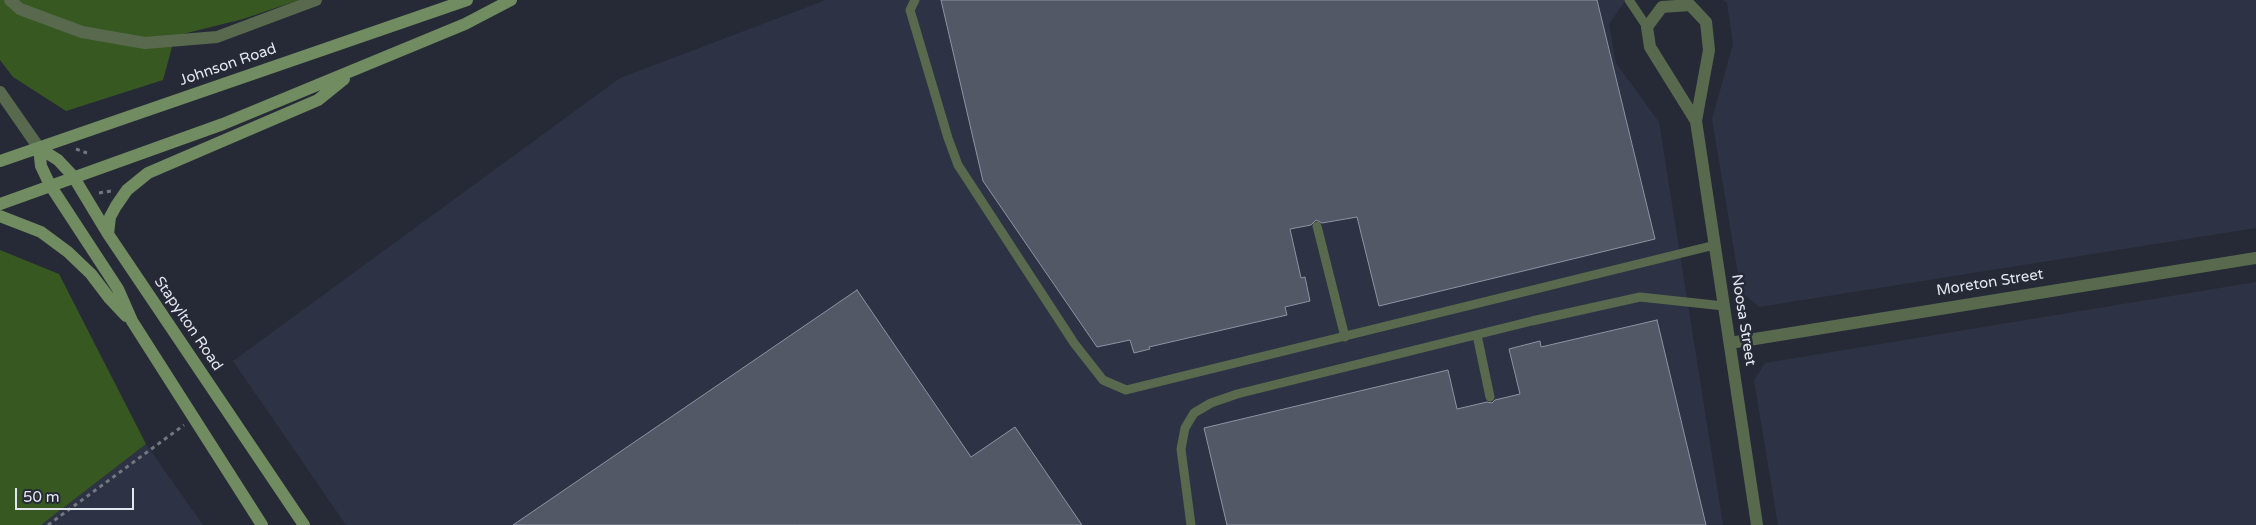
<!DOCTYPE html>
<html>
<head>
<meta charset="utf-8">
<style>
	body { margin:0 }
	#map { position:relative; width:2256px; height:525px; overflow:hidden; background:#262a36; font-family:"Varela Round",sans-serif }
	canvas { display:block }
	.scale { position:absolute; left:15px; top:488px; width:119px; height:22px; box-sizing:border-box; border:2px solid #e3e7ef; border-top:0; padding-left:6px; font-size:15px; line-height:18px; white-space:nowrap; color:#e3e7ef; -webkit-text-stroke:4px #262a36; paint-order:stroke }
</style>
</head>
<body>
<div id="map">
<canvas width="2256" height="525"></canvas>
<div class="scale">50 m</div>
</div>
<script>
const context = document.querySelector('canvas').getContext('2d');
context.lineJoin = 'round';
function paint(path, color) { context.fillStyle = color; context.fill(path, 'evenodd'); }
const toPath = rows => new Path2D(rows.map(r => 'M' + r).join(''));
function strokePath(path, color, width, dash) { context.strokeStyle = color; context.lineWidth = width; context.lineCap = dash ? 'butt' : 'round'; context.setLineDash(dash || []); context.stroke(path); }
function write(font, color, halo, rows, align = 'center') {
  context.font = font + ' "Varela Round",sans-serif'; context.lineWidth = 5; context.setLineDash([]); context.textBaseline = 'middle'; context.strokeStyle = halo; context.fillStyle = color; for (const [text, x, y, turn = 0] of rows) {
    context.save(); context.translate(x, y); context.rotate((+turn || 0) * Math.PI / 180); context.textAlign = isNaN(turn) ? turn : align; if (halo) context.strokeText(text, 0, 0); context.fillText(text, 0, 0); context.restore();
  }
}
paint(toPath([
	[826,0,1626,0,1609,24,1616,63,1659,122,1723,525,346,525,233,361,620,78],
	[1723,0,2256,0,2256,228,1759,307,1741,292,1712,119,1733,44,1727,3],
	[2256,282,2256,525,1778,525,1754,380,1765,363],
	[146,444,203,525,41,525]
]), '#2d3344');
paint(toPath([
	[0,0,299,0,243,19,175,36,163,80,66,111,13,77,0,60],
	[0,250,59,274,146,444,41,525,0,525]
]), '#385822');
const building = toPath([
	[941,0,1597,0,1655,239,1379,306,1357,217,1322,223,1316,220,1311,225,1290,229,1301,278,1305,277,1310,301,1285,307,1287,315,1149,347,1150,349,1134,353,1130,340,1097,347,983,181,941,0],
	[857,290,971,457,1015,427,1082,525,513,525,857,290],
	[1657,320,1706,525,1227,525,1204,428,1448,370,1457,409,1487,402,1492,403,1495,400,1520,394,1509,349,1540,341,1541,347,1657,320]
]);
paint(building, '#535866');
strokePath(building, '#8d93a2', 1);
strokePath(toPath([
	[76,149,87,153],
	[99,193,111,191],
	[48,525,184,425]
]), '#737782', 3, [4, 4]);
strokePath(toPath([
	[915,0,910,10,948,138,958,165,1074,343,1103,380,1126,390,1715,245],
	[1629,0,1647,27],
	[1317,226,1345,337],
	[1477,335,1490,397],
	[1191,525,1181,449,1185,428,1194,413,1211,403,1237,394,1532,321,1640,297,1724,306]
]), '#58694e', 9);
strokePath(toPath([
	[10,0,20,9,82,32,145,43,217,37,316,0],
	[0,92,39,148],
	[1696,121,1650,47,1647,27,1662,7,1690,5,1706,22,1709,50,1696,121,1757,525],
	[1730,343,2256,258]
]), '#58694e', 12);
strokePath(toPath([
	[39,148,58,160,73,176,108,234,304,525],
	[39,148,41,166,50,185,118,289,132,321,262,525],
	[0,161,467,0],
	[0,204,223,124,465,24,511,0],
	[0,216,41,232,68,252,91,274,110,299,126,316],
	[108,234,110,217,116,206,127,190,148,173,318,100,344,79]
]), '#718c60', 12);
write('15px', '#e3e7ef', '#262a36', [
	["Johnson Road",228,65,-19],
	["Moreton Street",1990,283,-9],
	["Noosa Street",1743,320,81],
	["Stapylton Road",188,324,56]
]);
</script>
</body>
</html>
